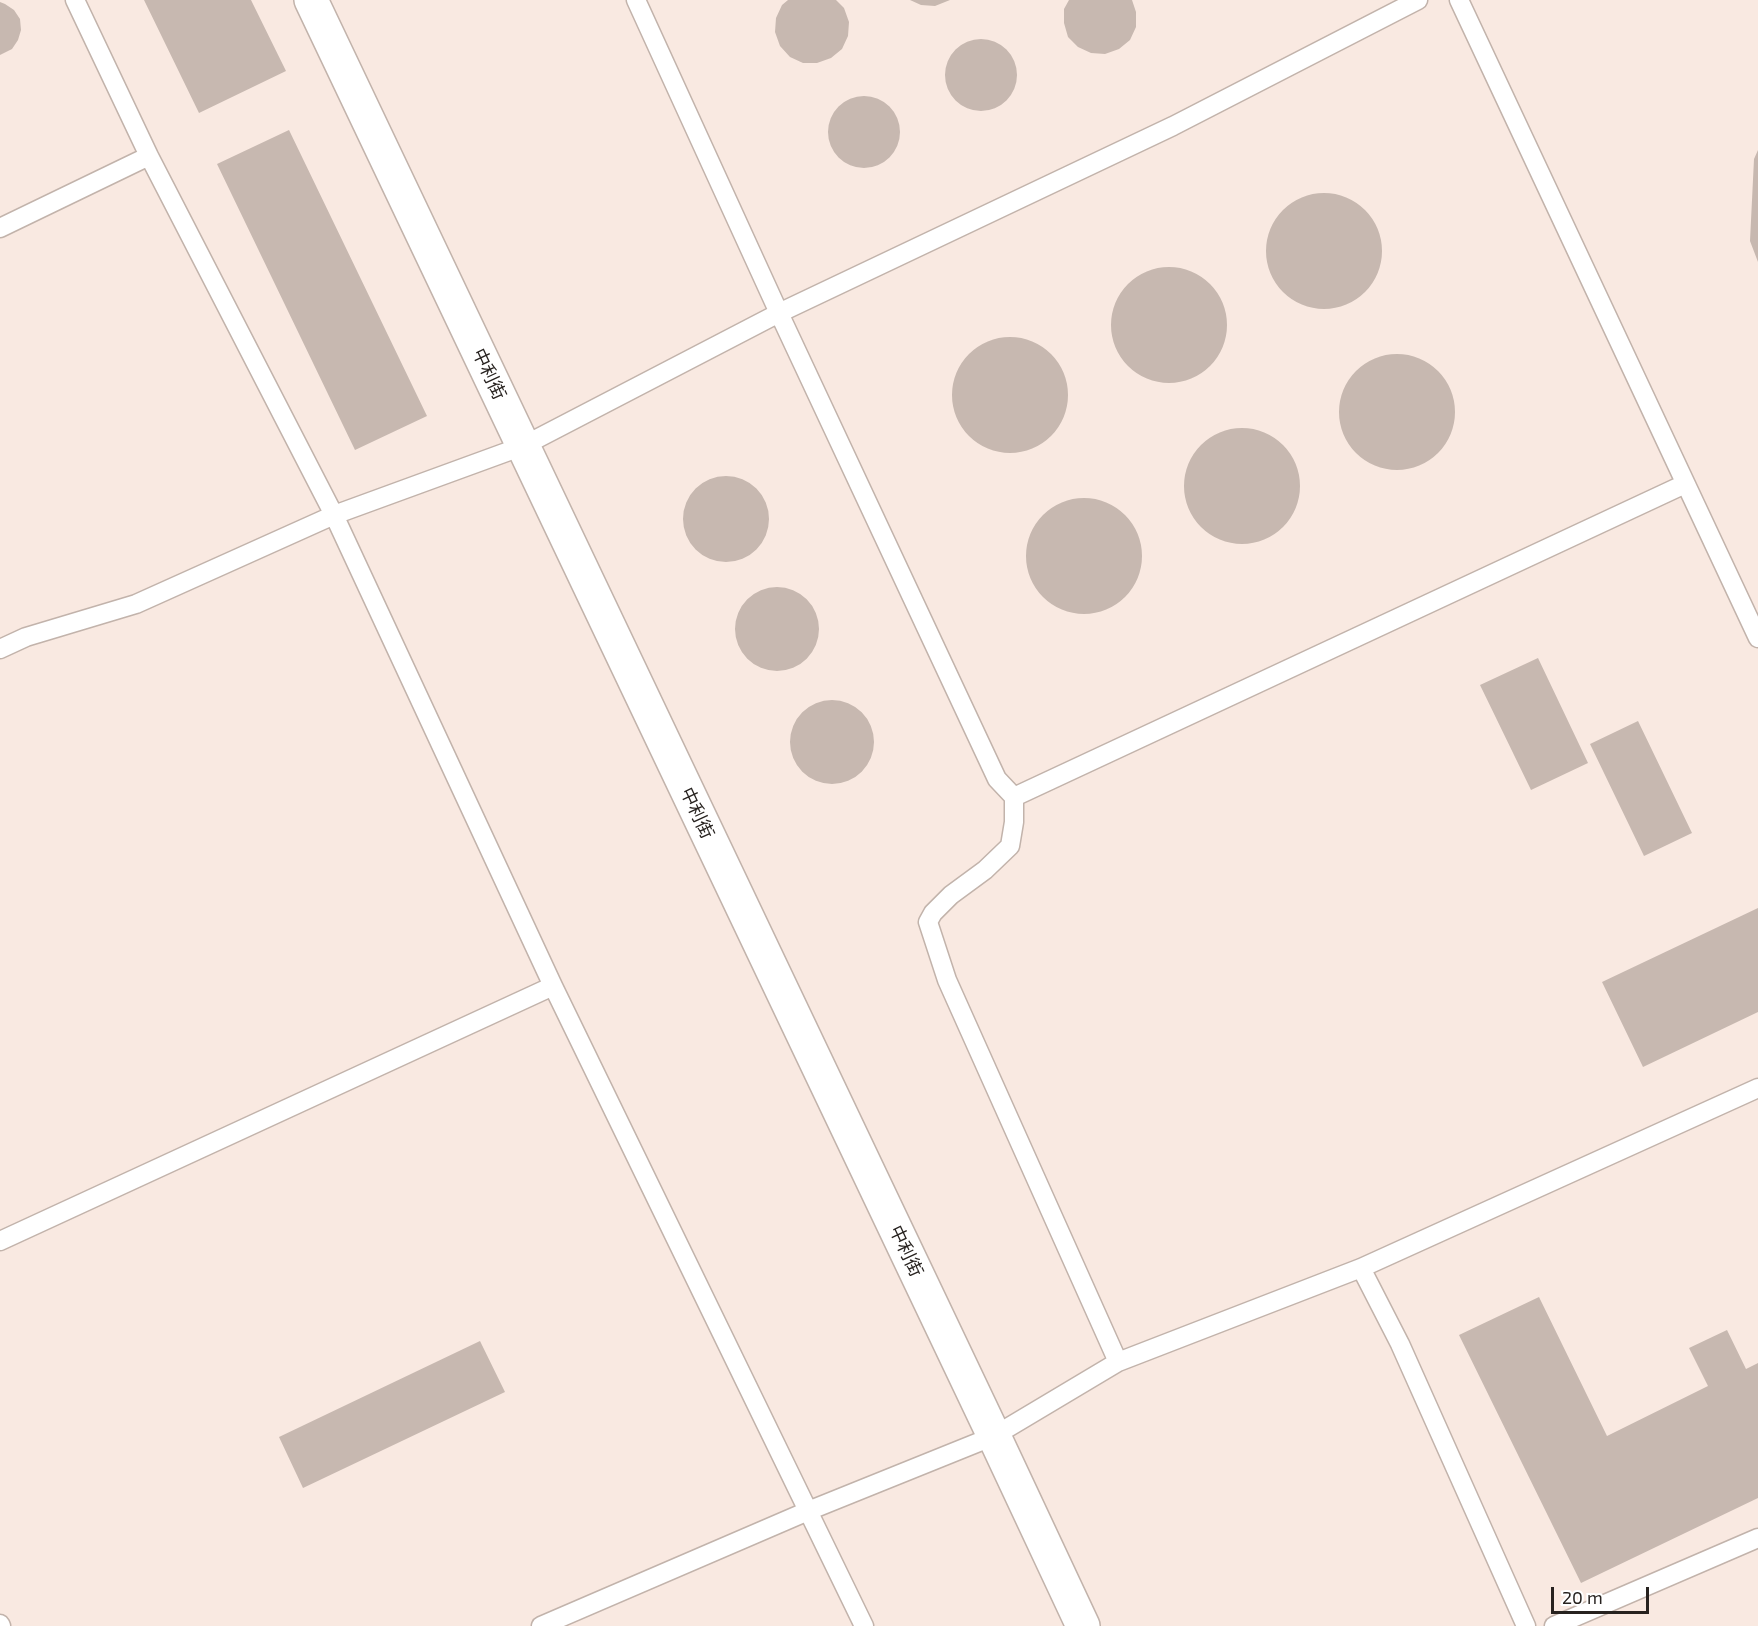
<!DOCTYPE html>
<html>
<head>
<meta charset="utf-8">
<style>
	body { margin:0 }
	#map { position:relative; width:1758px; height:1626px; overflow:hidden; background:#f9e9e1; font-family:"Exo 2",sans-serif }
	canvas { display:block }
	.scale { position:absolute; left:1551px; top:1587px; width:98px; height:27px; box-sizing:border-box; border:3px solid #27221f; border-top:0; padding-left:8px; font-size:18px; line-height:21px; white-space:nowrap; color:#27221f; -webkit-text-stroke:4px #fff; paint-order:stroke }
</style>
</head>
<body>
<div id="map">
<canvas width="1758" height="1626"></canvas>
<div class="scale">20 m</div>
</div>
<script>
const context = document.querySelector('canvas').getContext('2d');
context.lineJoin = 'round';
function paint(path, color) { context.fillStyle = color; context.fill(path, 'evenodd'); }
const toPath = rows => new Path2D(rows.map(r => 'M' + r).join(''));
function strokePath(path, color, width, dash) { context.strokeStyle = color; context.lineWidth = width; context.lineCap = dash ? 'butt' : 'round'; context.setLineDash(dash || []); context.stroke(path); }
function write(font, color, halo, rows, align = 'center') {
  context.font = font + ' "Exo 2","Noto Sans TC",sans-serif'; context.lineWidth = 6; context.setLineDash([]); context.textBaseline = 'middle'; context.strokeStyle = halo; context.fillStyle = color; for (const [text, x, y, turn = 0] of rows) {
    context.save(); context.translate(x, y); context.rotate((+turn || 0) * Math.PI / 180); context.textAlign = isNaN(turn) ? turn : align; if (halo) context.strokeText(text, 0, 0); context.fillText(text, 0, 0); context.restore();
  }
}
paint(toPath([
	[144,0,251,0,286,71,199,113],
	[788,0,836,0,844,8,849,22,848,36,842,49,831,58,817,63,803,63,790,57,780,46,775,32,776,18,782,5],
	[910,0,950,0,935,6,921,5],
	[1069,0,1132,0,1136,12,1136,27,1130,40,1119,49,1105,54,1091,53,1078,47,1068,37,1064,23,1064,9],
	[0,2,5,4,14,10,20,19,21,30,18,40,12,49,0,55],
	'945 75a36 36 0 1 1 72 0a36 36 0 1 1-72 0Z',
	'828 132a36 36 0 1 1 72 0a36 36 0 1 1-72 0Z',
	[289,130,427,416,355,450,217,164],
	[1758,150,1758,262,1750,241,1754,159],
	'1266 251a58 58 0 1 1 116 0a58 58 0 1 1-116 0Z',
	'1111 325a58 58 0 1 1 116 0a58 58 0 1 1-116 0Z',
	'952 395a58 58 0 1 1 116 0a58 58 0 1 1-116 0Z',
	'1339 412a58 58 0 1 1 116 0a58 58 0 1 1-116 0Z',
	'1184 486a58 58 0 1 1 116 0a58 58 0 1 1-116 0Z',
	'683 519a43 43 0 1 1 86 0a43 43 0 1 1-86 0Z',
	'1026 556a58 58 0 1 1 116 0a58 58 0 1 1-116 0Z',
	'735 629a42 42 0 1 1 84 0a42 42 0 1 1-84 0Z',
	[1538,658,1588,763,1531,790,1480,685],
	'790 742a42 42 0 1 1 84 0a42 42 0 1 1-84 0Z',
	[1638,721,1692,833,1644,856,1590,744],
	[1758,908,1758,1012,1643,1067,1602,982],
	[1539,1297,1607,1436,1708,1386,1689,1348,1727,1330,1746,1369,1758,1363,1758,1498,1581,1583,1459,1335],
	[480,1341,505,1392,303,1488,279,1437]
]), '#c7b8b0');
const lane = toPath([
	[75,0,149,156,334,515,553,986,864,1626],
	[636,0,779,313,997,779,1014,797,1014,822,1010,846,985,870,951,895,933,913,928,922,947,980,1118,1362],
	[1459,0,1758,638],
	[0,228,149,156],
	[0,649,26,637,136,604,334,515,523,446,779,313,1173,126,1418,0],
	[1014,797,1685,484],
	[0,1241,553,986],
	[1361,1268,1400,1344,1526,1626],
	[0,1624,1,1626],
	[541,1626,808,1511,994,1436,1118,1362,1361,1268,1758,1088],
	[1554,1626,1758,1538]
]);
const street = toPath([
	[311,0,994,1436,1083,1626]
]);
strokePath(lane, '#c2b3ab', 21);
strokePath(street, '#c2b3ab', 36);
strokePath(lane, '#fff', 18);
strokePath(street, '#fff', 33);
write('18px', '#27221f', '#fff', [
	["中利街",489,374,65],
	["中利街",697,813,65],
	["中利街",906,1251,65]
]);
</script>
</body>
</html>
